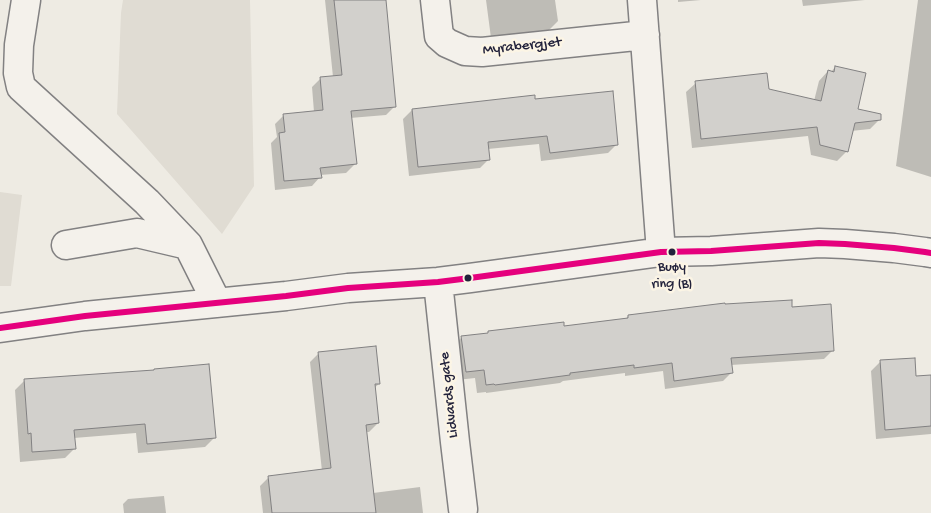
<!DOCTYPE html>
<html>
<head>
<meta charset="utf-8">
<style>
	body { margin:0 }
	canvas { display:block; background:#eeebe3 }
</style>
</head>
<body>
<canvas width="931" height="513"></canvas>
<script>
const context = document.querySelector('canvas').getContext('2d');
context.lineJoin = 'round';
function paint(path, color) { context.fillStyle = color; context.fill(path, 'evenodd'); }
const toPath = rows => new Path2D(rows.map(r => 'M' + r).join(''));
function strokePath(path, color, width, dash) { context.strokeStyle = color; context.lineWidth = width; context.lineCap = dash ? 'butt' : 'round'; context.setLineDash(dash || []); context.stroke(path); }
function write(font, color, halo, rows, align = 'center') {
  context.font = font + ' "Gochi Hand",sans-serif'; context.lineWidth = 5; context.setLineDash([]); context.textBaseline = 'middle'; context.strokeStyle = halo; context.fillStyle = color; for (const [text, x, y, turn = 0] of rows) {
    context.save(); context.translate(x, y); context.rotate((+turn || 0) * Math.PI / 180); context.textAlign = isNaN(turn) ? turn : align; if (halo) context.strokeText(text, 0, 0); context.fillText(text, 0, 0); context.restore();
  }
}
paint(toPath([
	[123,0,250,0,254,186,222,234,117,114,121,13],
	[0,192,22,195,11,286,0,286]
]), '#e0dcd3');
paint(toPath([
	[325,0,385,0,395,106,386,115,350,118,355,164,346,173,320,175,320,177,312,186,275,190,271,143,277,137,275,124,284,115,314,112,312,87,321,78,333,77],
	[486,0,555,0,558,21,548,31,491,38],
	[678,0,701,0,678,2],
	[802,0,865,0,803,6],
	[918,0,931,0,931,177,896,166],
	[835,67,856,110,879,120,870,129,851,131,847,151,837,161,811,155,808,136,692,148,686,92,696,83,768,90,814,101,819,81,828,71,831,72],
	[534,100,617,144,608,153,541,161,539,144,488,149,489,159,480,168,409,176,403,119,412,110],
	[791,308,832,351,824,359,731,365,732,372,723,381,665,389,663,371,625,376,625,373,563,381,560,383,486,393,486,392,477,393,475,378,457,380,453,346,462,337,563,327,625,320,628,316],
	[319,353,379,384,374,388,378,423,369,432,365,432,373,493,420,487,423,513,263,513,260,486,269,477,322,471,310,362],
	[880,362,915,378,931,376,931,434,876,439,871,371],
	[24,381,215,437,205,447,138,453,136,433,74,438,74,449,65,458,20,462,15,390],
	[164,496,166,513,124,513,123,504,128,499]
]), '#0003');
const building = toPath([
	[334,0,386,0,396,107,351,111,357,164,320,168,322,178,284,181,279,133,285,132,283,114,323,110,320,77,342,75,334,0],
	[835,66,866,73,858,109,881,114,881,120,855,123,848,152,820,145,817,127,701,139,695,81,767,73,769,89,821,101,828,70,834,72,835,66],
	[613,91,618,145,550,153,547,136,488,142,490,160,418,167,412,109,535,95,535,99,613,91],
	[792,300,792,307,831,304,834,351,731,358,733,373,674,381,672,363,634,368,634,365,570,373,570,375,495,385,494,384,486,385,484,370,466,372,461,336,488,333,488,331,564,322,564,326,628,318,628,315,725,303,725,304,792,300],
	[376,346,380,384,375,384,379,423,366,425,376,513,272,513,268,476,331,468,318,352,376,346],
	[915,358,916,376,931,375,931,426,885,430,880,360,915,358],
	[209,364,216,438,147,444,145,424,74,430,76,449,32,452,31,433,28,434,24,379,154,370,154,369,209,364]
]);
paint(building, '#d2d0cc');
strokePath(building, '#828182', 1);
const minor = toPath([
	[26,0,19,45,18,73,21,87,147,202,188,245,217,303],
	[435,0,439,36,447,43,465,51,482,52,645,35],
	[642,0,661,252],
	[66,245,137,233,188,245],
	[438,282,455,442,463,509],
	[0,328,85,316,286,296,348,288,438,282,470,278,661,252,711,251,819,243,845,244,894,248,925,252,931,253]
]);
strokePath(minor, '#828182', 31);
strokePath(minor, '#f4f1eb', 28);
strokePath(toPath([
	[0,328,85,316,286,296,348,288,438,282,470,278,661,252,711,251,819,243,845,244,894,248,925,252,931,253]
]), '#e5007d', 6);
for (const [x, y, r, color] of [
	[672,252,4.5,"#22223b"],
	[468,278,4.5,"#22223b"]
]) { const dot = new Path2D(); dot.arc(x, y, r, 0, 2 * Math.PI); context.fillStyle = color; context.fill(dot); strokePath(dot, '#fcf5e5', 2); }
write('14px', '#22223b', '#fcf5e5', [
	["Buøy",672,268],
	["ring (B)",672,285]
]);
write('15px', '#22223b', '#fcf5e5', [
	["Myrabergjet",522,47,-6],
	["Lidvards gate",450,395,-96]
]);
</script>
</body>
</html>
